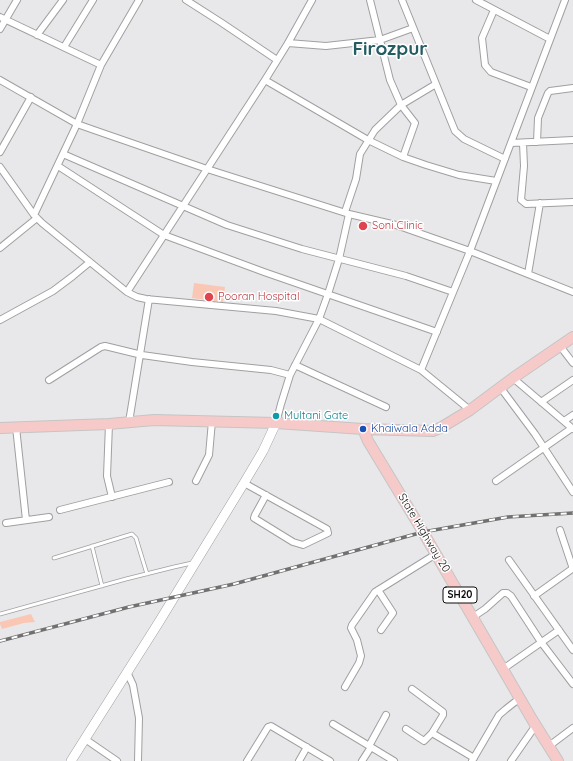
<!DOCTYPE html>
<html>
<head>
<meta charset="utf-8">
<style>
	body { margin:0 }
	canvas { display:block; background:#e8e8ea }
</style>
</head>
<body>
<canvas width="573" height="761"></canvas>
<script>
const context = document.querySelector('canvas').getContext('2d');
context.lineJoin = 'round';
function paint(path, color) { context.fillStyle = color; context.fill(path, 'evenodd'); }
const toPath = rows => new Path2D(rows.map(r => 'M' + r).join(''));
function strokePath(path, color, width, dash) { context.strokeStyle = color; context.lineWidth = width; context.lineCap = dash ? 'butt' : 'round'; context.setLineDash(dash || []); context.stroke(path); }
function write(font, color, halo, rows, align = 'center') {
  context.font = font + ' Quicksand,sans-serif'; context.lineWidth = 3; context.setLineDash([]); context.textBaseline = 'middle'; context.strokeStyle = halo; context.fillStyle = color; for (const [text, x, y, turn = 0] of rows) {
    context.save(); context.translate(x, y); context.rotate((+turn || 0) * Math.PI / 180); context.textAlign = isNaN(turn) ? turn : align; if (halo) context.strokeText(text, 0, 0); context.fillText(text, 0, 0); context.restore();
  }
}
paint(toPath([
	[194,283,225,287,223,302,192,298],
	[31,614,35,622,24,623,2,629,0,624,0,622]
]), '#fac7b5');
const lane = toPath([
	[92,546,102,586],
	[54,558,132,534,136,538,147,574],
	[0,614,126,579,174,567,192,563]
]);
const street = toPath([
	[186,0,222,23,277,60],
	[370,0,390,80,401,105,415,123,403,157],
	[402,0,455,131,464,139,505,159],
	[476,0,550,39],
	[494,10,482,38,485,65,491,72,531,87],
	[0,17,101,65],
	[0,29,17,0],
	[37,35,63,0],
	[288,43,326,46,380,40,413,28],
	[64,47,93,0],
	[0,80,77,124,94,130,207,169,349,214,396,225,470,251,573,292],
	[265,80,368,140,403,157,426,165,459,175,496,181],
	[537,142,538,118,548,93,550,91,573,88],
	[511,143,573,140],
	[523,143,524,166,521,200,526,204,573,202],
	[0,152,31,97],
	[63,154,227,225,302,249,406,276,453,292],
	[58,166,164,235,264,272,437,332],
	[0,167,34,215,42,223,127,292,137,297,146,299,276,311,319,319,421,370,470,410],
	[345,212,356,179,360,154,375,130,401,105,436,84],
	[34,215,77,124,101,65,139,0],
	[0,248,37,218],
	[528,274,540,203],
	[127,292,265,80,288,43,312,0],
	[0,320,53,291,73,276,90,262],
	[560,346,573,363],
	[295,365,386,407],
	[421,370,470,251,565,0],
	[513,378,573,429],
	[49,380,101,347,105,346,142,355,192,362,271,370,290,375],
	[500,387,535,434,573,492],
	[541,402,573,380],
	[564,421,573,415],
	[129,422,149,299],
	[276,423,281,404,290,375,319,319,328,294,339,259,349,214],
	[109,424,107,476,112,497],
	[16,427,26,520],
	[196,481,209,455,212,421],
	[496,481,572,428],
	[244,483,327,529,328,533,303,545,293,542,254,518,255,515,266,495],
	[60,510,169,482],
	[6,523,49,517],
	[509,560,573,650],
	[378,590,393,613,381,630],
	[534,596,572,569,572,566,560,530],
	[473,617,485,609,503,593,507,593,511,596,541,642,573,684],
	[503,669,559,630],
	[127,672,133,685,139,718,138,761],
	[345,687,359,663,361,656,357,640,351,628,352,625,375,592,436,554],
	[412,689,443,712,443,715,432,733],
	[333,724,394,761],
	[406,729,424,741,432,733,474,758],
	[85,739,117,761],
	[369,746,386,715],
	[549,746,573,728],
	[247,761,268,727,271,726,330,761],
	[299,761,307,747],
	[362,761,371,747],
	[472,761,499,715,506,709,520,698],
	[511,761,536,725]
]);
const secondary = toPath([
	[71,761,159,622,244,483,263,451,276,423]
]);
const primary = toPath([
	[0,428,109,424,154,420,276,423,363,429,433,431,442,427,470,410,513,378,573,337],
	[363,429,368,441,423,532,533,721,558,761]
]);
strokePath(lane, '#a0a0a2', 4.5);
strokePath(street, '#a0a0a2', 8);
strokePath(secondary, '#a0a0a2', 10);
strokePath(primary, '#c5c5c5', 12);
strokePath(lane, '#fff', 3);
strokePath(street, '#fff', 6);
strokePath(secondary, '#fff', 9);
strokePath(primary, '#f7caca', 10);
const rail = toPath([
	[0,641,129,607,234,584,423,532,508,517,573,513]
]);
strokePath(rail, '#717172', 3.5);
strokePath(rail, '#fff', 2, [6]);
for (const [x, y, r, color] of [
	[363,226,5,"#e0444e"],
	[209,297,5,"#e0444e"],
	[276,416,4,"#0f9aa8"],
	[363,429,4,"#1a4fb4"]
]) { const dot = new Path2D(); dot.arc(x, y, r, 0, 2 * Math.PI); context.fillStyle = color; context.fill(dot); strokePath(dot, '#fff', 1.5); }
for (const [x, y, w] of [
	[460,595,34]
]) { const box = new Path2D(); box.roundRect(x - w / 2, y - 8, w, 16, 3); context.fillStyle = '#fff'; context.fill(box); strokePath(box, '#0d0d0e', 1); }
write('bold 10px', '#0d0d0e', null, [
	["SH20",460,595]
]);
write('11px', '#be3a42', '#fff', [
	["Soni Clinic",372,226],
	["Pooran Hospital",218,297]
], 'left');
write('11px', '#0d838f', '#fff', [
	["Multani Gate",284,416]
], 'left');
write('11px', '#164399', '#fff', [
	["Khaiwala Adda",371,429]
], 'left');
write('11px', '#0d0d0e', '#fff', [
	["State Highway 20",424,533,59]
]);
write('bold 19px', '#235d62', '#fff', [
	["Firozpur",390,49]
]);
</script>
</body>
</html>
